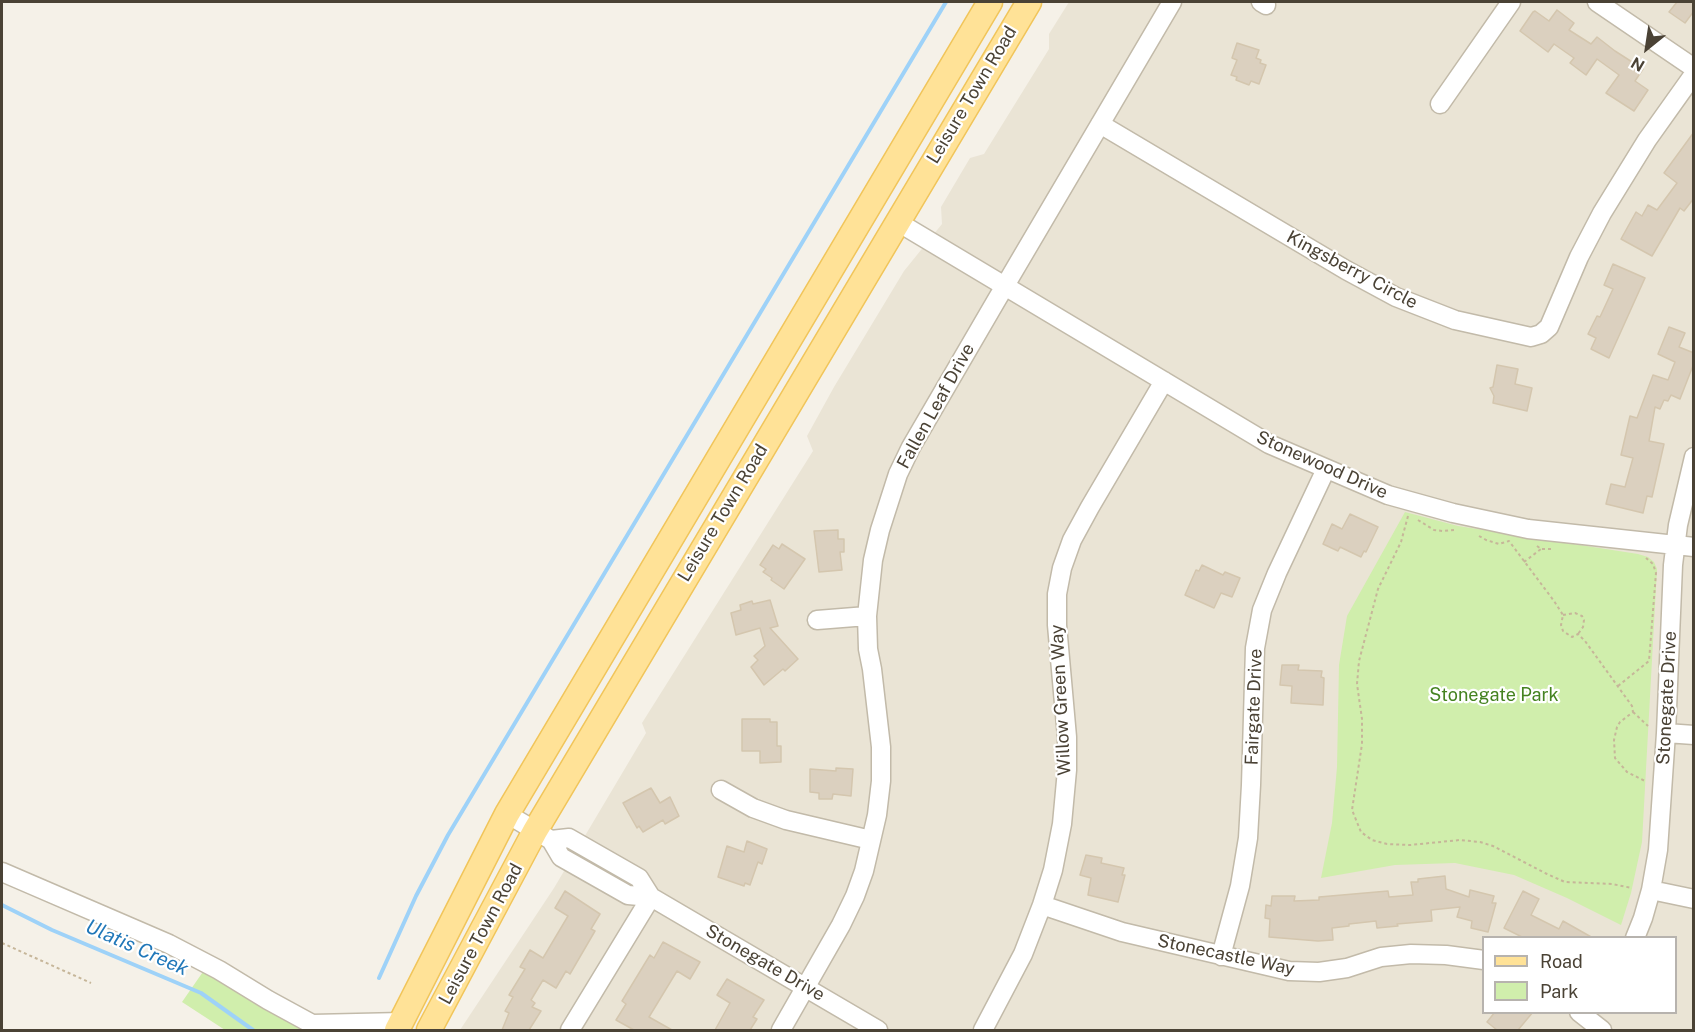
<!DOCTYPE html>
<html>
<head>
<meta charset="utf-8">
<style>
	body { margin:0 }
	#map { position:relative; width:1695px; height:1032px; overflow:hidden; background:#f5f1e8; font-family:"Public Sans",sans-serif }
	canvas { display:block }
	.frame { position:absolute; inset:0; border:3px solid #4a4235; pointer-events:none }
	.legend { position:absolute; left:1482px; top:936px; width:195px; height:78px; box-sizing:border-box; background:#fff; border:2px solid #b7b3ae; margin:0; padding:8px 10px; list-style:none; font-size:18px; color:#4a4235 }
	.legend li { display:flex; align-items:center; gap:12px; height:30px }
	.legend b { width:30px; border:2px solid #b7b3ae }
	.north { position:absolute; left:1617px; top:18px; width:60px; height:60px; -webkit-text-stroke:4px #fff; paint-order:stroke; rotate:210deg; font-size:16px; font-weight:700; line-height:24px; text-align:center; color:#4a4235 }
	.north::after { content:''; display:block; margin:auto; width:21px; height:27px; background:#4a4235; clip-path:polygon(50% 0,100% 100%,50% 72%,0 100%) }
</style>
</head>
<body>
<div id="map">
<canvas width="1695" height="1032"></canvas>
<div class="frame"></div>
<ul class="legend">
<li><b style="height:8px;background:#ffe297"></b>Road</li>
<li><b style="height:16px;background:#d0eeac"></b>Park</li>
</ul>
<div class="north">N</div>
</div>
<script>
const context = document.querySelector('canvas').getContext('2d');
context.lineJoin = 'round';
function paint(path, color) { context.fillStyle = color; context.fill(path, 'evenodd'); }
const toPath = rows => new Path2D(rows.map(r => 'M' + r).join(''));
function strokePath(path, color, width, dash) { context.strokeStyle = color; context.lineWidth = width; context.lineCap = dash ? 'butt' : 'round'; context.setLineDash(dash || []); context.stroke(path); }
function write(font, color, halo, rows, align = 'center') {
  context.font = font + ' "Public Sans",sans-serif'; context.lineWidth = 4.5; context.setLineDash([]); context.textBaseline = 'middle'; context.strokeStyle = halo; context.fillStyle = color; for (const [text, x, y, turn = 0] of rows) {
    context.save(); context.translate(x, y); context.rotate((+turn || 0) * Math.PI / 180); context.textAlign = isNaN(turn) ? turn : align; if (halo) context.strokeText(text, 0, 0); context.fillText(text, 0, 0); context.restore();
  }
}
paint(toPath([
	[1069,2,1693,2,1693,1030,460,1030,554,888,646,733,642,723,813,451,807,436,834,387,904,271,942,224,941,207,970,158,984,154,1049,49,1049,34],
	[1484,938,1676,938,1676,1012,1484,1012]
]), '#eae4d5');
paint(toPath([
	[1405,512,1458,526,1638,554,1648,557,1654,562,1657,569,1642,842,1631,893,1621,925,1567,898,1514,875,1455,863,1395,865,1321,878,1332,823,1337,767,1339,665,1347,616],
	[207,966,314,1030,225,1030,182,1002]
]), '#d0eeac');
strokePath(toPath([
	[2,905,52,930,201,993,253,1030],
	[379,978,416,896,448,835,946,2]
]), '#9ed2f8', 4);
const building = toPath([
	[1677,2,1694,2,1694,11,1685,23,1669,12,1677,2],
	[1557,10,1574,23,1569,30,1591,44,1597,37,1615,51,1643,69,1635,81,1648,90,1634,111,1606,93,1619,75,1615,72,1597,59,1586,75,1570,63,1574,58,1554,44,1548,52,1520,31,1533,12,1535,11,1549,21,1557,10],
	[1237,43,1259,50,1256,58,1261,60,1260,63,1266,65,1259,84,1251,81,1249,85,1236,80,1237,77,1231,75,1237,60,1232,58,1237,43],
	[1694,132,1694,198,1684,211,1680,208,1652,256,1621,239,1636,212,1642,216,1648,205,1657,210,1677,183,1664,173,1694,132],
	[1613,264,1645,278,1609,358,1591,349,1596,338,1588,334,1597,316,1600,317,1613,289,1604,285,1613,264],
	[1669,327,1685,333,1679,347,1694,353,1694,363,1680,399,1671,395,1668,401,1664,400,1660,409,1655,407,1649,441,1664,444,1652,497,1647,496,1643,513,1606,504,1611,484,1625,487,1633,458,1621,455,1630,416,1637,418,1653,375,1668,380,1675,362,1658,354,1669,327],
	[1497,365,1518,369,1515,384,1532,388,1527,411,1493,403,1494,396,1490,388,1493,387,1497,365],
	[1350,514,1378,527,1366,552,1364,551,1361,557,1340,547,1338,551,1323,544,1332,524,1342,529,1350,514],
	[838,530,838,539,844,539,844,552,840,552,842,570,819,572,814,531,838,530],
	[782,544,805,559,784,589,771,580,772,578,763,572,766,569,760,565,773,545,779,549,782,544],
	[1202,565,1223,575,1225,572,1240,578,1232,597,1221,593,1214,608,1185,595,1196,570,1199,571,1202,565],
	[770,600,778,626,770,628,798,659,785,671,783,669,764,685,751,667,758,660,754,656,765,646,760,628,736,635,731,613,741,610,740,605,752,601,753,604,770,600],
	[1282,665,1299,665,1298,670,1322,671,1321,677,1324,678,1323,705,1291,703,1292,686,1280,685,1282,665],
	[742,719,770,719,770,722,777,722,777,746,781,746,781,762,760,763,760,751,742,751,742,719],
	[836,768,853,769,851,796,833,794,832,799,819,799,819,793,810,792,810,769,836,771,836,768],
	[651,788,660,803,670,797,679,816,665,824,663,820,643,832,639,826,637,828,623,803,651,788],
	[747,841,767,849,762,864,758,862,750,885,745,883,744,886,718,877,727,846,744,852,747,841],
	[1086,855,1102,858,1101,863,1124,868,1122,875,1125,875,1118,902,1088,895,1091,878,1080,875,1086,855],
	[1445,876,1446,889,1469,897,1470,890,1494,896,1492,903,1496,903,1488,932,1471,928,1472,921,1457,917,1460,907,1431,910,1432,921,1397,924,1398,926,1377,928,1376,921,1349,924,1349,926,1332,928,1333,940,1318,941,1269,937,1270,919,1265,918,1266,905,1271,906,1272,896,1295,896,1294,901,1319,900,1319,897,1388,891,1389,897,1413,895,1411,882,1418,882,1418,879,1445,876],
	[565,891,600,914,591,929,595,931,570,974,566,971,556,988,543,980,531,1000,535,1003,532,1007,541,1011,529,1030,502,1030,509,1013,505,1011,513,997,509,995,525,969,520,967,530,950,543,958,568,916,555,908,565,891],
	[1523,891,1539,899,1531,915,1559,929,1563,921,1593,938,1524,938,1504,928,1523,891],
	[663,942,700,962,690,979,677,971,649,1017,672,1030,634,1030,616,1020,626,1004,622,1001,650,955,654,958,663,942],
	[727,979,764,1000,753,1017,757,1019,750,1030,715,1030,730,1003,717,995,727,979],
	[1495,1012,1533,1012,1518,1030,1497,1030,1487,1022,1495,1012]
]);
paint(building, '#dbd0bf');
strokePath(building, '#d4c6ae', 1.5);
const minor = toPath([
	[1261,2,1266,5],
	[1597,2,1694,68],
	[1440,104,1511,2],
	[1100,124,1346,270,1396,297,1455,320,1531,337,1541,334,1549,327,1579,257,1602,213,1647,140,1694,74],
	[896,221,1269,444,1388,495,1453,513,1528,529,1694,547],
	[817,620,867,616],
	[1666,733,1694,735],
	[721,790,753,808,786,820,871,840],
	[507,814,551,840,561,857,628,895,651,897,878,1030],
	[551,840,569,838,639,878,651,897],
	[2,872,169,944,219,970,268,1000,312,1024,402,1022],
	[1651,890,1694,899],
	[1042,905,1122,932,1289,971,1319,972,1347,968,1381,957,1411,954,1446,955,1484,960],
	[1635,938,1643,918,1651,890,1658,850,1666,733,1673,565,1678,525,1694,457],
	[1221,956,1240,886,1248,838,1251,785,1255,648,1262,610,1277,573,1326,469],
	[1579,1012,1602,1030],
	[570,1030,651,897],
	[781,1030,841,925,855,896,864,871,877,815,881,781,881,747,872,669,868,649,867,616,873,560,880,530,898,474,911,447,996,301,1172,2],
	[983,1030,1023,954,1042,905,1053,870,1062,824,1067,770,1067,737,1057,625,1057,594,1062,568,1072,540,1090,507,1164,381]
]);
const major = toPath([
	[397,1030,507,814,990,2],
	[429,1030,535,831,1029,2]
]);
strokePath(minor, '#c2baa9', 21);
strokePath(major, '#f1c55a', 27);
strokePath(toPath([
	[1408,516,1401,542,1378,589,1359,661,1357,684,1362,719,1362,744,1352,810,1361,832,1372,840,1387,844,1410,845,1460,840,1480,842,1493,846,1547,874,1565,882,1612,884,1632,888],
	[1418,520,1434,530,1443,531,1454,530],
	[1479,536,1486,540,1499,544,1509,541,1554,601,1563,615,1561,625,1563,631,1572,637,1578,634,1585,641,1632,706,1633,712,1620,722,1617,727,1614,740,1615,758,1627,772,1645,781],
	[1537,546,1541,549,1554,549],
	[1524,562,1541,549],
	[1563,615,1575,613,1582,616,1584,620,1583,627,1578,634],
	[1618,686,1649,661,1656,573,1653,564,1646,558],
	[1633,712,1648,726],
	[2,943,91,983]
]), '#c6b699', 2, [3, 3]);
strokePath(minor, '#fff', 18);
strokePath(major, '#ffe297', 24);
write('18px', '#4a4235', '#fff', [
	["Leisure Town Road",972,95,-59],
	["Kingsberry Circle",1352,270,28],
	["Fallen Leaf Drive",936,406,-61],
	["Stonewood Drive",1322,465,24],
	["Leisure Town Road",723,513,-59],
	["Stonegate Drive",1667,698,-87],
	["Willow Green Way",1061,700,-93],
	["Fairgate Drive",1254,707,-88],
	["Leisure Town Road",481,934,-62],
	["Stonecastle Way",1226,955,12],
	["Stonegate Drive",765,963,30]
]);
write('18px', '#458321', '#fff', [
	["Stonegate Park",1494,695]
]);
write('italic 20px', '#2178b9', '#fff', [
	["Ulatis Creek",137,948,24]
]);
</script>
</body>
</html>
